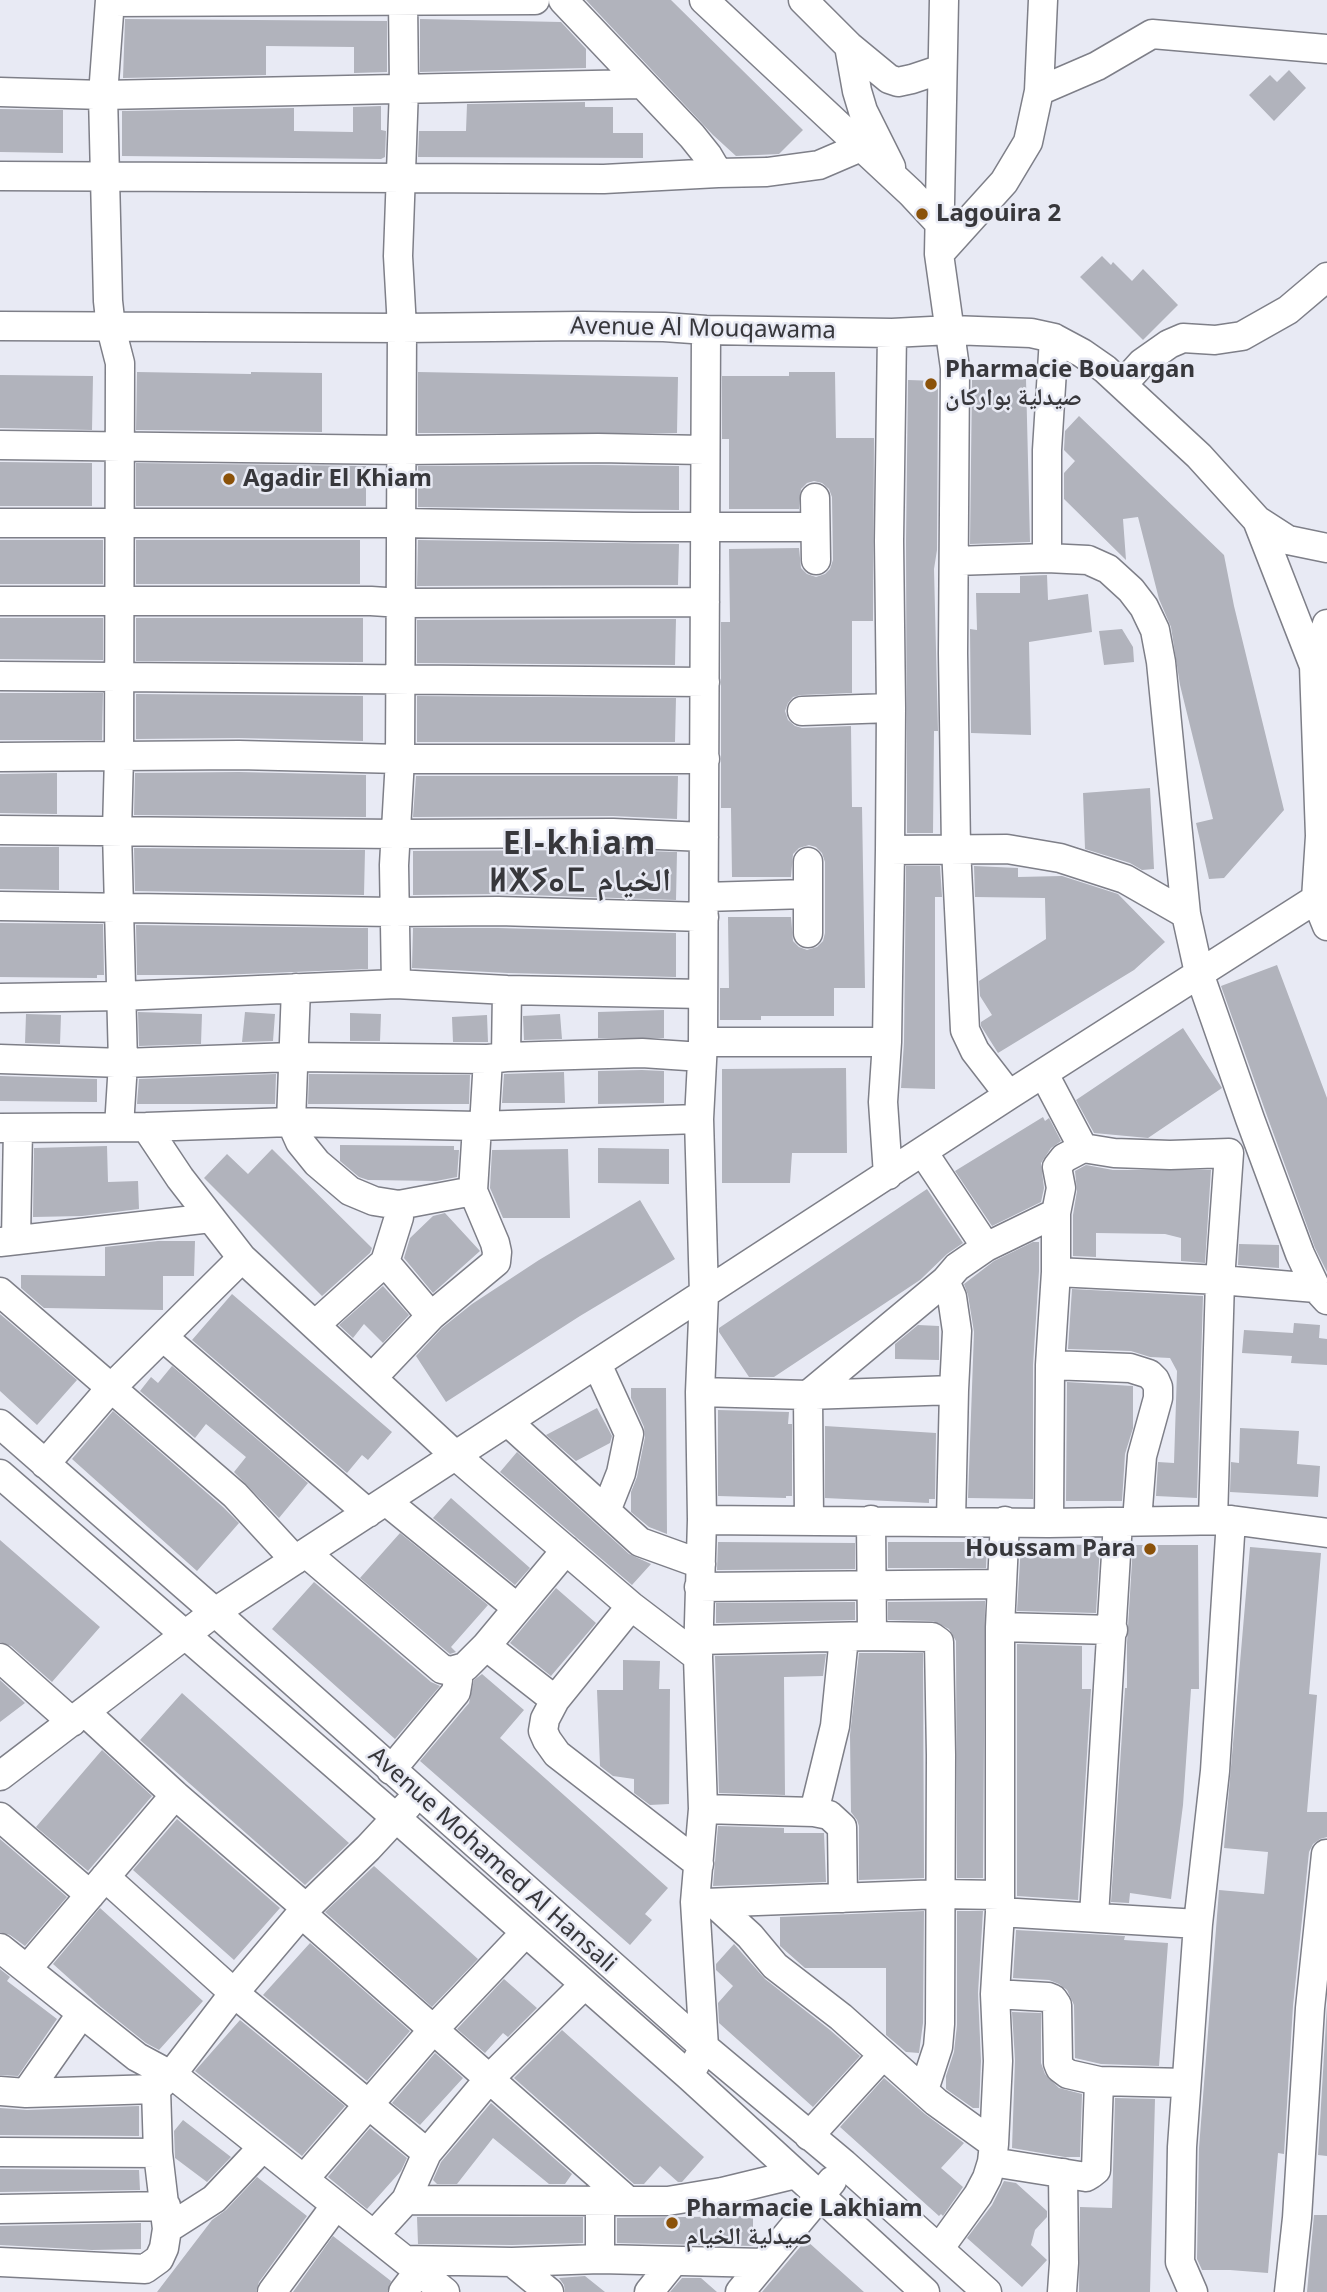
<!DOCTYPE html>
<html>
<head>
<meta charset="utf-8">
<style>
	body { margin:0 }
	canvas { display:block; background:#e8eaf4 }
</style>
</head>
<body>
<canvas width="1327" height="2292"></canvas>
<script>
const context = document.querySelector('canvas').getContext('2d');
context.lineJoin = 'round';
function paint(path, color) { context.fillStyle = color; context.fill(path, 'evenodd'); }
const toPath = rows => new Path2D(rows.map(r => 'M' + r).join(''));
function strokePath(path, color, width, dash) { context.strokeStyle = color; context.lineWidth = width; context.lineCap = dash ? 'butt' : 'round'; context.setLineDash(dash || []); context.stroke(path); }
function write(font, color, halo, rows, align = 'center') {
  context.font = font + ' "Noto Sans","Noto Naskh Arabic","Noto Sans Tifinagh",sans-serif'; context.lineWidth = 5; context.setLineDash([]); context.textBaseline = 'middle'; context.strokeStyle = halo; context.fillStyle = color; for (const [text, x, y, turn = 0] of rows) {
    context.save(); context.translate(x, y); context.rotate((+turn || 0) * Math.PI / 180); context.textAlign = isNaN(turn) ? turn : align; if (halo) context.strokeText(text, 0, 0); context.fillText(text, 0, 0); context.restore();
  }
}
paint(toPath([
	[586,0,671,0,803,130,779,154,736,156,713,135],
	[125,19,387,21,387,72,354,73,354,47,266,46,266,75,123,78],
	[420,19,561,22,586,49,586,68,420,72],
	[1289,70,1306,88,1274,121,1249,95,1270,75,1277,82],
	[585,102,585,107,613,107,613,133,643,133,643,158,418,157,419,131,466,131,467,104],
	[381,106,381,130,386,131,385,157,381,159,122,156,122,111,294,108,294,131,353,132,353,107],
	[0,109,63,110,63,153,0,152],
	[1102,256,1111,265,1113,262,1132,281,1143,269,1178,305,1143,340,1080,277],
	[137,372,251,374,251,372,322,373,322,432,136,430],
	[418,372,678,377,677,433,418,433],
	[789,372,835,372,836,438,874,438,873,621,852,621,852,693,801,695,793,697,788,703,785,711,788,720,795,726,802,728,851,726,852,807,862,807,865,988,834,988,834,1016,761,1016,761,1020,720,1020,720,988,729,988,728,917,791,917,793,941,799,947,807,950,817,947,823,941,825,933,825,862,822,853,816,847,809,845,799,848,793,854,791,877,732,877,731,808,721,808,721,622,730,622,729,549,799,548,801,568,807,574,816,577,825,574,830,569,833,560,832,497,829,489,822,483,814,481,807,483,801,489,799,509,729,509,729,439,722,439,722,376,789,376],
	[0,375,93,376,92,430,0,428],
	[1026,379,1030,542,970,544,972,380],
	[908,380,938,381,937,550,934,569,938,731,934,731,933,833,907,833,906,541],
	[1079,416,1224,555,1234,606,1284,810,1224,878,1209,879,1196,823,1213,819,1180,685,1171,627,1159,599,1138,517,1123,519,1126,560,1064,499,1064,473,1075,461,1064,450,1065,431],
	[0,462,92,463,92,506,0,506],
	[136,463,366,466,366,506,136,506],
	[598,465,679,466,679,510,418,507,418,466],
	[0,540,103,540,103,584,0,584],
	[136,540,360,540,360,584,136,584],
	[418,540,679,544,678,585,417,586],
	[1047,575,1048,600,1088,594,1092,632,1029,642,1031,735,971,733,970,629,977,630,976,593,1020,593,1020,576],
	[0,618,103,618,103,660,0,659],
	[136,618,363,618,363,662,136,661],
	[676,619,675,665,417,663,417,620],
	[1122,629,1133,647,1134,662,1104,665,1099,631],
	[0,693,103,693,102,740,0,740],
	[136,694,363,696,363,741,239,738,136,739],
	[417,696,676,698,675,742,417,742],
	[239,772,366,775,366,817,134,815,135,773],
	[57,773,57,814,0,813,0,774],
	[416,776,678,776,677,819,613,816,413,817],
	[1150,788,1154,869,1142,870,1130,863,1085,849,1083,793],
	[0,847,59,847,59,890,0,889],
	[134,848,365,850,364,895,135,891],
	[613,850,677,852,676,900,498,894,413,895,413,851],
	[906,866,940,866,942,897,935,897,935,1089,901,1088,904,1042],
	[974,866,1018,868,1018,877,1062,876,1118,894,1165,942,1134,970,998,1053,981,1026,981,1022,992,1015,980,996,979,981,1046,939,1045,898,975,897],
	[0,923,103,924,104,975,97,975,97,978,0,977],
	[136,925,368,928,368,969,219,975,137,975],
	[413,928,498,928,676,933,676,977,508,973,412,968],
	[1277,965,1327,1098,1327,1272,1315,1248,1266,1113,1221,986],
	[664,1010,664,1038,598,1038,598,1012],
	[138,1012,202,1014,201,1044,139,1046],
	[245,1012,275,1014,273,1041,242,1042],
	[350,1013,381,1014,380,1041,350,1041],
	[26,1014,61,1015,60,1044,25,1043],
	[560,1014,562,1039,524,1040,523,1016],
	[487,1015,488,1042,453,1042,452,1017],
	[1183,1028,1222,1088,1148,1138,1094,1133,1076,1100],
	[846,1068,847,1153,792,1153,790,1183,722,1183,722,1069],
	[642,1070,664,1071,664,1103,598,1104,598,1071],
	[564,1072,565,1103,502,1103,504,1074],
	[276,1074,275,1104,137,1104,139,1079],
	[309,1074,470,1075,469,1104,308,1104],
	[0,1076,97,1079,97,1102,0,1101],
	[1043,1117,1045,1121,1049,1118,1061,1141,1051,1148,1041,1163,1044,1188,1041,1202,992,1226,955,1171],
	[340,1145,454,1146,454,1150,459,1150,457,1177,436,1181,368,1180,359,1177,340,1161],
	[107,1146,108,1182,138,1181,139,1209,82,1216,33,1217,34,1148],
	[598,1148,669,1149,669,1184,598,1183],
	[272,1149,372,1248,370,1253,322,1296,204,1178,227,1154,248,1174],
	[568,1149,570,1218,503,1218,490,1188,492,1150],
	[1086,1165,1113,1170,1211,1170,1205,1263,1181,1261,1181,1238,1165,1234,1096,1233,1096,1257,1073,1256,1073,1215,1077,1191,1075,1171],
	[927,1189,963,1243,947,1254,920,1280,774,1377,749,1377,719,1332,719,1328],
	[640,1200,675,1259,580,1316,446,1402,416,1356,442,1328,472,1304,539,1260],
	[445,1213,480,1251,433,1293,404,1258,410,1238,433,1216],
	[158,1241,195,1241,194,1276,163,1276,163,1310,44,1308,21,1288,21,1275,105,1276,105,1247],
	[1033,1242,1039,1242,1039,1271,1033,1365,1033,1499,968,1498,974,1332,968,1295,964,1284,994,1261],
	[1239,1244,1279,1245,1279,1268,1238,1265],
	[383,1286,409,1315,383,1343,364,1324,353,1338,339,1325],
	[1072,1289,1203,1296,1197,1498,1156,1496,1158,1462,1174,1463,1177,1371,1170,1358,1150,1357,1131,1351,1068,1349],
	[232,1294,392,1432,368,1460,362,1455,347,1473,192,1340],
	[0,1314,77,1380,37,1425,0,1391],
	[1294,1323,1320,1325,1319,1338,1327,1339,1327,1365,1291,1363,1292,1356,1242,1353,1244,1330,1293,1333],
	[918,1325,939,1326,939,1360,895,1359,895,1344],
	[172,1366,308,1483,279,1518,234,1472,246,1457,206,1424,195,1438,140,1391,151,1377,158,1383],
	[1067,1382,1133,1386,1133,1428,1125,1454,1122,1501,1066,1501],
	[631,1388,666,1388,667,1534,649,1527,631,1512,631,1492,637,1477,645,1437,644,1427,631,1398],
	[597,1408,612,1436,610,1443,576,1461,546,1435],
	[718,1410,789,1412,788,1424,792,1424,792,1496,786,1496,786,1498,718,1496],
	[113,1411,223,1507,239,1523,197,1571,72,1459],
	[825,1426,936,1433,935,1499,929,1499,929,1503,825,1498],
	[1240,1428,1299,1431,1297,1464,1320,1466,1318,1497,1230,1492,1231,1462,1239,1463],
	[517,1452,629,1554,651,1564,632,1585,500,1472],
	[451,1498,530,1568,515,1585,433,1518],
	[400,1533,488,1605,451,1647,456,1652,450,1654,360,1578],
	[0,1540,100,1627,52,1682,11,1646,0,1642],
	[718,1542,855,1543,855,1569,717,1570],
	[888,1542,981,1542,987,1544,986,1568,888,1568],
	[1021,1544,1100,1545,1096,1613,1017,1611],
	[1133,1545,1198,1545,1199,1689,1191,1689,1183,1805,1171,1899,1130,1893,1129,1903,1111,1902,1125,1688,1127,1688,1127,1643],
	[1250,1547,1321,1553,1309,1694,1317,1695,1307,1812,1327,1812,1327,1837,1320,1839,1313,1844,1309,1852,1293,2006,1284,2154,1278,2153,1268,2273,1230,2270,1202,2270,1197,2259,1199,2148,1219,1890,1264,1894,1268,1852,1224,1848],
	[314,1582,431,1682,440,1686,395,1739,272,1629],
	[556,1588,596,1623,551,1676,510,1643],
	[985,1601,983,1878,957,1878,956,1641,949,1629,933,1621,888,1620,888,1602],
	[855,1602,855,1620,716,1623,716,1603],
	[1017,1644,1082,1646,1082,1689,1091,1689,1078,1900,1017,1896],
	[859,1653,923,1653,924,1878,859,1880,859,1826,857,1820,851,1812,850,1735],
	[826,1654,823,1676,784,1677,785,1795,719,1793,715,1656],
	[623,1660,660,1661,659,1689,670,1689,669,1804,650,1805,634,1793,634,1779,613,1776,600,1766,597,1690,623,1690],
	[482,1674,524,1710,500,1738,668,1888,645,1914,652,1920,630,1945,420,1761,469,1703,474,1680],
	[0,1680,25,1703,0,1722],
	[182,1693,349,1843,305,1885,140,1740],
	[102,1750,152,1796,88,1871,36,1827],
	[177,1819,280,1908,234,1960,133,1870],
	[718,1826,784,1828,784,1833,824,1833,826,1882,713,1886],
	[0,1839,67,1897,25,1946,10,1935,0,1932],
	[374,1866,478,1959,432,2007,325,1912],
	[100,1908,203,2001,159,2050,146,2043,101,2007,53,1964],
	[924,1911,923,2023,919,2053,906,2052,886,2035,886,1968,805,1968,780,1946,780,1917],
	[957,1911,983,1911,978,1993,981,2061,979,2108,973,2108,946,2089,946,2076,954,2052,957,2025],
	[1016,1930,1125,1936,1124,1940,1168,1943,1159,2066,1101,2064,1075,2058,1074,2005,1067,1990,1059,1984,1049,1980,1013,1978],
	[310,1943,410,2031,367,2081,263,1995],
	[734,1944,765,1979,830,2030,860,2056,813,2107,719,2023,718,2003,733,1986,716,1970,716,1964],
	[0,1969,10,1977,7,1981,57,2019,18,2076,0,2075],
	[504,1979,537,2008,508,2037,503,2033,485,2053,457,2029],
	[1327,2005,1327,2156,1318,2155],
	[1012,2012,1041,2013,1041,2063,1045,2074,1059,2088,1082,2094,1080,2157,1065,2157,1012,2148,1015,2060],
	[240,2020,345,2106,302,2156,195,2071],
	[562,2030,704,2157,682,2182,678,2182,660,2166,644,2184,634,2184,514,2078],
	[435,2053,463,2078,420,2125,392,2103],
	[884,2078,925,2114,964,2143,941,2168,963,2187,943,2216,941,2214,939,2216,840,2127],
	[1115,2098,1155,2099,1150,2292,1079,2292,1080,2207,1112,2208],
	[491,2103,572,2174,565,2184,549,2184,493,2138,457,2184,437,2184,433,2180,441,2162],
	[139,2106,139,2136,0,2135,0,2108,27,2110],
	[183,2120,231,2157,207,2182,175,2158,174,2131],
	[370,2128,407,2158,401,2171,367,2209,328,2177],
	[0,2169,139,2170,140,2190,0,2192],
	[257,2177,307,2216,259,2282,256,2292,157,2292,212,2220,226,2210],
	[1004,2181,1016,2183,1047,2211,1047,2217,1035,2230,1031,2245,1047,2260,1022,2287,967,2238,992,2205],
	[1314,2215,1327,2215,1327,2292,1307,2292],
	[753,2216,753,2246,617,2243,617,2218],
	[417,2217,583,2217,583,2243,512,2245,418,2244],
	[141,2223,141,2249,92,2250,0,2245,0,2226],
	[333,2236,391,2281,387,2292,293,2292],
	[806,2240,827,2259,864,2292,762,2292],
	[585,2276,605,2292,565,2292,564,2285,559,2278],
	[682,2278,701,2278,717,2292,670,2292]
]), '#b1b3bc');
const minor = toPath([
	[110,0,103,95,108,301,111,328,120,363,119,756,117,831,123,1063,119,1127],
	[563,0,692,136,708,156,718,173,767,172,819,165,861,147],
	[704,0,911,193,939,223],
	[803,0,849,46,889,79,898,82,912,79,942,69],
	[944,0,939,254,955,368,953,653,956,848,965,1030,975,1051,1009,1095],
	[110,2,535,0],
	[849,46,857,91,863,111,891,167],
	[1039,91,1097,66,1152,34,1327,49],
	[0,92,103,95,641,84],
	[0,176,604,179,718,173],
	[939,254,1004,182,1028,142,1039,91,1043,0],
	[0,326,402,328,583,326,664,327,706,330,892,333,951,330,1031,333,1054,338,1082,353,1105,369,1199,456,1257,520,1288,540,1327,548],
	[1123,384,1142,363,1169,344,1183,338,1215,340,1242,336,1288,310,1327,277],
	[0,445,402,450,598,448,704,450],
	[815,498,816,560],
	[1257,520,1314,666],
	[0,523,401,523,633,527,815,527],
	[1047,558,1047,450,1054,338],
	[954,561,1047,558,1088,560,1108,569,1131,590,1144,607,1155,630,1161,662,1186,914,1199,973,1250,1119,1300,1254,1316,1288,1327,1300],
	[0,601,371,601,401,603,705,602],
	[1327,624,1314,666,1320,836,1316,899,1327,926],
	[0,676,705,682],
	[802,711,891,708],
	[0,757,239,755,400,759,705,759],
	[0,830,396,834,613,833,704,837],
	[890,850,1007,849,1060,858,1125,879,1186,914],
	[808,862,808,933],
	[704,897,807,894],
	[0,906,394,912,498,911,704,917],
	[396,984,394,865,400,759,402,328,398,256,404,88,403,0],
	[296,988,291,1122,300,1142,317,1163,350,1191,374,1201,399,1205,473,1191],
	[0,998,121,996,396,984,507,990,702,994],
	[703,1042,887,1042],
	[506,1057,642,1053,702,1057],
	[0,1059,123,1063,293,1057,488,1059],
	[1044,1074,1083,1148,1114,1153,1170,1155,1229,1153,1220,1280,1213,1520],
	[484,1126,488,1059,506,1057,507,990],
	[146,1127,180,1178,242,1258,456,1456,631,1606,698,1657],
	[0,1128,146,1127,291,1122,477,1126,699,1119],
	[923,1152,986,1247],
	[888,1175,883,1102,887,1042,890,850,891,708,889,541,892,333],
	[399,1205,399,1217,385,1262,431,1316],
	[1056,1213,1061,1188,1057,1167,1064,1158,1083,1148],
	[16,1240,18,1128],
	[0,1242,211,1218],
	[1056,1272,1220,1280,1316,1288],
	[945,1281,952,1297,957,1331,954,1390],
	[0,1292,235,1495,295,1560],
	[315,1325,385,1262],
	[163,1337,368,1513],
	[597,1364,629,1434,621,1473,606,1511],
	[1050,1365,1130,1368,1149,1374,1155,1380,1158,1387,1158,1398,1142,1456,1137,1521],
	[373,1377,431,1316,496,1262,497,1252,495,1243,473,1191,477,1126],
	[700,1392,808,1395,945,1281,957,1267,986,1247,1056,1213,1056,1272,1050,1365,1049,1523],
	[508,1422,640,1542,701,1564],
	[0,1424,215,1612,704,2047,844,2164,987,2292],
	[45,1464,110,1389,242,1258],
	[0,1474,395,1817,689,2076,925,2292],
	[386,1501,516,1607],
	[702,1520,1049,1523,1231,1520,1327,1533],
	[809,1520,808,1395,954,1390,951,1520],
	[871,1520,872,1636],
	[306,1553,442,1669,451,1671,465,1667,486,1646,566,1550],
	[699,1587,1001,1584],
	[1000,1627,1113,1630],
	[698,1640,872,1636,932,1637,939,1642,941,1755,940,2024,938,2047,924,2090],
	[486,1646,555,1700,545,1719,543,1731,547,1740,557,1754,699,1864],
	[0,1658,72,1722],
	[555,1700,631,1606],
	[85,1712,175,1795,306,1908],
	[391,1770,456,1692,458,1680,456,1671],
	[0,1776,215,1612,1009,1095,1316,899],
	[703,1809,814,1812,835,1726,844,1637],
	[814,1812,829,1815,842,1827,843,1898],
	[0,1817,90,1895],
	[105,1877,234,1993,427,2153],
	[705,1903,941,1894,999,1895],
	[715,1904,750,1936,775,1966,841,2017,936,2102,994,2144],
	[1000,1912,1198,1924],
	[302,1914,628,2201,668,2201,722,2192,796,2174],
	[1094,1916,1118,1522],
	[0,1948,137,2057,178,2079,445,2292],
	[27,1969,175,1795],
	[995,1994,1048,1997,1053,1999,1057,2005,1058,2063,1060,2068,1068,2074,1099,2081,1186,2083],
	[689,2076,704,2047,695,1902,703,1809,698,1657,702,1520,700,1392,704,1294,699,1119,703,1042,706,330],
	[0,2091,26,2093,156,2089],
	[26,2093,82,2013],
	[809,2136,883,2055],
	[0,2152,158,2153],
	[992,2162,1086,2177,1091,2174,1096,2170,1099,2081],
	[304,2179,433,2030,525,1933],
	[406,2200,427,2153,489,2079,584,1985],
	[600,2201,600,2259],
	[0,2209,166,2206],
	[167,2229,214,2199,263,2147],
	[374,2235,406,2200,628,2201],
	[939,2249,978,2195,987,2178,992,2162,994,2144,998,2061,995,1994,1000,1912,1000,1627,1005,1521],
	[405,2260,512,2262,600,2259,764,2263],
	[0,2262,145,2269,159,2259,164,2248,167,2229,158,2153,156,2089,172,2074,234,1993,306,1908,368,1848,408,1805],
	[512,2262,549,2292],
	[272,2292,336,2205],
	[403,2292,419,2271],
	[649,2292,674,2261],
	[740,2292,832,2181],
	[1062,2292,1064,2263,1063,2173],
	[1193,2292,1180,2262,1182,2147,1198,1924,1215,1771,1231,1520],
	[1289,2292,1297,2218,1310,2008,1326,1854]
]);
strokePath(minor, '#7e7f88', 31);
strokePath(minor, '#fff', 28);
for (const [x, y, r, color] of [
	[922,214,7,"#8b5209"],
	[931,384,7,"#8b5209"],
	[229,479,7,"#8b5209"],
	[1150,1549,7,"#8b5209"],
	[672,2223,7,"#8b5209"]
]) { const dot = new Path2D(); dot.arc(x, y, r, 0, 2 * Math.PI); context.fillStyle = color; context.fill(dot); strokePath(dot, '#e8eaf4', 2.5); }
write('bold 24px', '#37373b', '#e8eaf4', [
	["Lagouira 2",936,214],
	["Pharmacie Bouargan",945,370],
	["صيدلية بواركان",945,398],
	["Agadir El Khiam",243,479],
	["Houssam Para",1136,1549,"right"],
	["Pharmacie Lakhiam",686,2209],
	["صيدلية الخيام",686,2237]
], 'left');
write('24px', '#37373b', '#e8eaf4', [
	["Avenue Al Mouqawama",703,329,1],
	["Avenue Mohamed Al Hansali",492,1860,42]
]);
context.letterSpacing = '2px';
write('bold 32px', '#37373b', '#e8eaf4', [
	["El-khiam",580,845],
	["ⵍⵅⵢⴰⵎ الخيام",580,882]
]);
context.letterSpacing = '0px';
</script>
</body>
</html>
